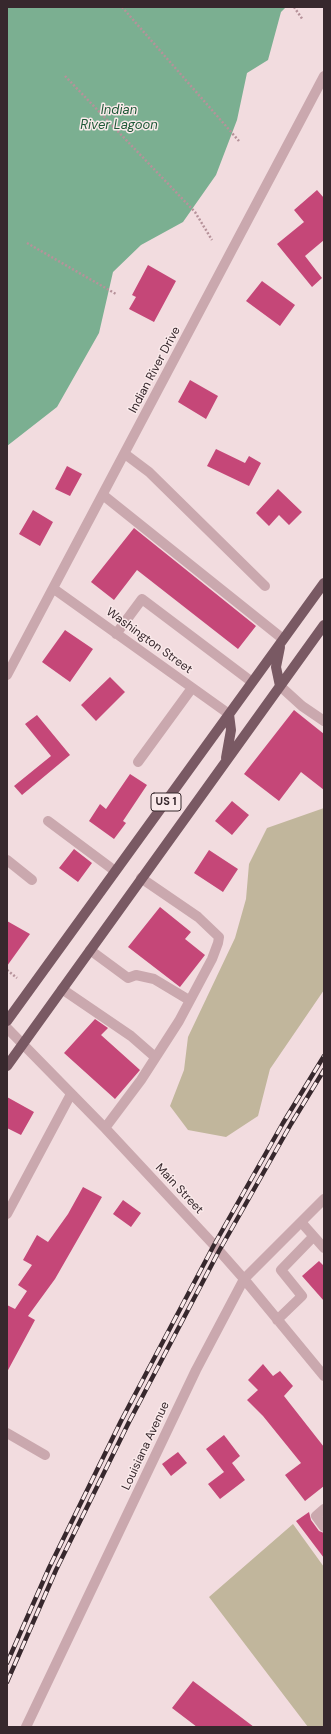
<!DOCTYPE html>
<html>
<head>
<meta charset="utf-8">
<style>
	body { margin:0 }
	#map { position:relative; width:331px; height:1734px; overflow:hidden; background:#f2dcdf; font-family:"DM Sans",sans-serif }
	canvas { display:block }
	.frame { position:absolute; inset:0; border:8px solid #37282d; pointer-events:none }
</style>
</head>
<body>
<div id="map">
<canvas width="331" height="1734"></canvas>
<div class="frame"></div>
</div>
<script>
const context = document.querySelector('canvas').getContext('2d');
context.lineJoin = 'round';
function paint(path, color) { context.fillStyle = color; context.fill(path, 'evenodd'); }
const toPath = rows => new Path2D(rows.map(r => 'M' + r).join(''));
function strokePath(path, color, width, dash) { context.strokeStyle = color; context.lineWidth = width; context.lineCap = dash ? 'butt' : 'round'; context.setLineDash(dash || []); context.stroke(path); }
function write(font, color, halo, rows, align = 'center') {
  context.font = font + ' "DM Sans",sans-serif'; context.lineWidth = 3; context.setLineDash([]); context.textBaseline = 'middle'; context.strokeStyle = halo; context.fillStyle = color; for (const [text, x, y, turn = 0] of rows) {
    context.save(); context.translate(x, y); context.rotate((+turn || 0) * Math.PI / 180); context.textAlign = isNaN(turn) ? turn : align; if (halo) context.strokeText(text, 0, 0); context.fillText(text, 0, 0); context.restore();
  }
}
paint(toPath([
	[324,808,324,990,270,1069,258,1116,226,1137,188,1130,170,1106,184,1070,188,1037,235,938,246,899,249,864,267,828],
	[293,1524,324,1567,324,1727,308,1727,209,1597]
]), '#c1b69c');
paint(toPath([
	[7,7,286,7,281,12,268,60,247,73,237,120,216,175,183,222,141,245,113,272,99,333,57,407,7,446]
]), '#7baf91');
paint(toPath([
	[317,190,324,198,324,240,305,256,322,278,312,287,277,244,304,222,294,210],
	[148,265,176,281,154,322,129,309,136,297,132,295],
	[262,281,295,305,280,326,246,301],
	[190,380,218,396,206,419,178,402],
	[216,449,245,463,249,456,261,463,249,486,207,466],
	[67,466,82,474,70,496,55,489],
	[278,489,302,512,289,525,279,515,269,526,256,513],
	[33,510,53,522,40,546,19,534],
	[134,528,256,626,238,649,137,570,114,600,91,582],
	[65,630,93,649,70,682,42,662],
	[110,677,125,692,96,721,81,705],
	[294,710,324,734,324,790,301,772,279,801,244,774],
	[37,715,70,755,22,795,14,786,51,756,25,724],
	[130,774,147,785,123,821,126,823,114,839,89,821,100,804,106,809],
	[232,801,249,815,232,835,215,821],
	[74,849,92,863,78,882,59,868],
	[209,850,238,869,223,892,194,873],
	[160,907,191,932,185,939,205,955,180,987,128,947],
	[7,921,30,934,7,966],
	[95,1019,108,1028,101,1035,140,1070,115,1099,64,1053],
	[7,1097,34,1112,21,1135,7,1128],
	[83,1187,102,1197,55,1279,28,1316,35,1320,7,1372,7,1305,15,1309,27,1291,18,1285,32,1265,23,1260,37,1235,48,1242,68,1214],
	[123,1200,141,1213,131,1227,113,1214],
	[319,1261,324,1266,324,1301,302,1276],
	[263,1364,273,1376,280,1371,293,1386,284,1396,324,1447,324,1486,305,1501,285,1475,301,1463,263,1416,247,1400,258,1390,248,1380],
	[224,1435,240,1456,232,1463,245,1480,220,1499,208,1484,224,1472,206,1449],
	[178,1452,187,1463,171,1476,162,1464],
	[309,1512,311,1520,319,1531,324,1533,324,1558,296,1521],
	[193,1681,254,1727,197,1727,172,1708]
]), '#c54778');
strokePath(toPath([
	[122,7,239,141],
	[294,7,303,20],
	[65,76,195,212,212,240],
	[27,243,116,294],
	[7,970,17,978]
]), '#b6929a', 2.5, [2, 2]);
strokePath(toPath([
	[125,454,149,472,265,586],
	[103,495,283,639],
	[54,589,229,714],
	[116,634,142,599,252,682],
	[7,675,324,76],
	[280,686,302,706,324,721],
	[138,762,192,688],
	[48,821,115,871],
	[7,860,32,880],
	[90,950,128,978,136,975,154,979,189,1000],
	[62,989,131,1036,155,1057],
	[7,1028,105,1128,214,1245,244,1279,324,1376],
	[105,1128,141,1080,179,1021,212,959,218,943,219,937,198,917,141,878],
	[7,1214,71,1094],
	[301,1222,324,1248],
	[277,1320,302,1296,281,1270,313,1237],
	[7,1433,45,1455],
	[324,1509,316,1516,324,1527],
	[26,1727,196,1370,244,1279,324,1199]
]), '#caa8ae', 10);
strokePath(toPath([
	[280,647,276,667,280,686],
	[226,758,231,730,229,714],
	[7,1021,324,583],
	[7,1066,324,625]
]), '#795963', 10);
const rail = toPath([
	[7,1663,49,1568,121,1421,214,1245,283,1123,324,1056],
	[7,1682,56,1570,129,1422,219,1251,291,1124,324,1070]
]);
strokePath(rail, '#37282d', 4.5);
strokePath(rail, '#fae9ea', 3, [9]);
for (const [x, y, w] of [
	[166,802,30]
]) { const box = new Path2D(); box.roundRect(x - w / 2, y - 9, w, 18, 3); context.fillStyle = '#fae9ea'; context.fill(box); strokePath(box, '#37282d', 1); }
write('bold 11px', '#37282d', null, [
	["US 1",166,802]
]);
write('12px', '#37282d', '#fae9ea', [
	["Indian River Drive",155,370,-62],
	["Washington Street",149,641,36],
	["Main Street",179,1189,47],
	["Louisiana Avenue",146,1446,-65]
]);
write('italic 13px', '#1e5937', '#fae9ea', [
	["Indian",119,111],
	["River Lagoon",119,126]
]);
</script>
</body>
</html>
